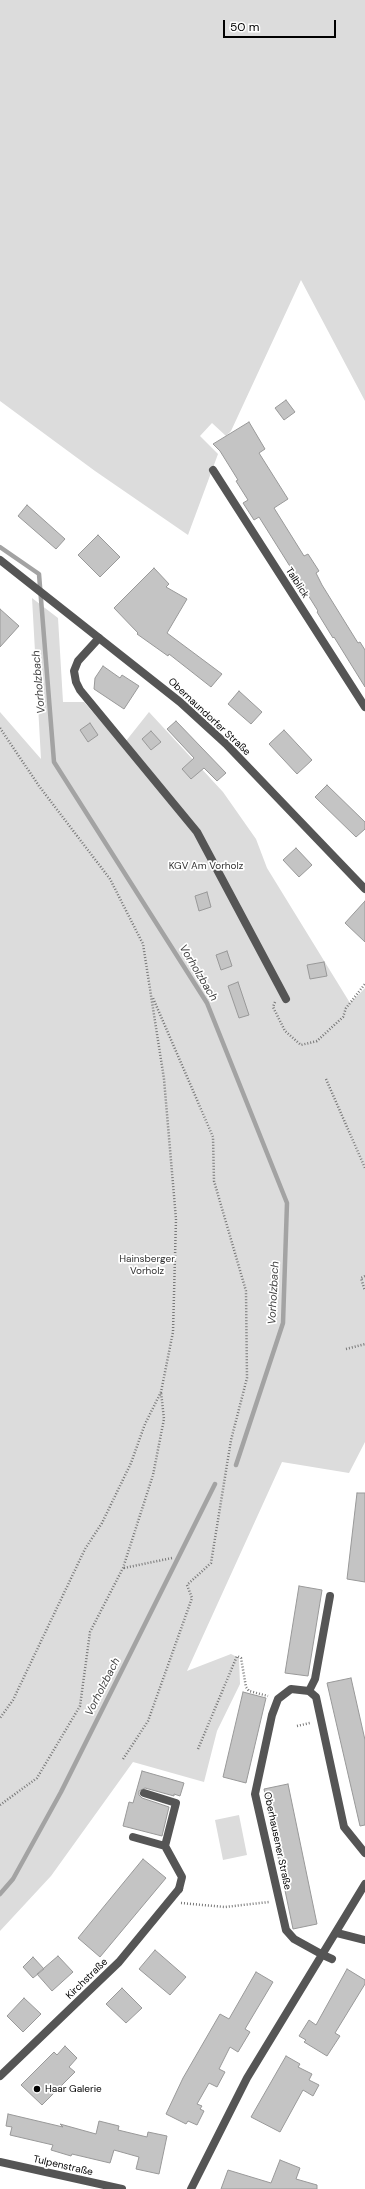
<!DOCTYPE html>
<html>
<head>
<meta charset="utf-8">
<style>
	body { margin:0 }
	#map { position:relative; width:365px; height:2189px; overflow:hidden; background:#fff; font-family:"DM Sans",sans-serif }
	canvas { display:block }
	.scale { position:absolute; left:223px; top:20px; width:113px; height:18px; box-sizing:border-box; border:2px solid #000; border-top:0; padding-left:5px; font-size:12px; line-height:14px; white-space:nowrap; color:#000; -webkit-text-stroke:3px #fff; paint-order:stroke }
</style>
</head>
<body>
<div id="map">
<canvas width="365" height="2189"></canvas>
<div class="scale">50 m</div>
</div>
<script>
const context = document.querySelector('canvas').getContext('2d');
context.lineJoin = 'round';
function paint(path, color) { context.fillStyle = color; context.fill(path, 'evenodd'); }
const toPath = rows => new Path2D(rows.map(r => 'M' + r).join(''));
function strokePath(path, color, width, dash) { context.strokeStyle = color; context.lineWidth = width; context.lineCap = dash ? 'butt' : 'round'; context.setLineDash(dash || []); context.stroke(path); }
function write(font, color, halo, rows, align = 'center') {
  context.font = font + ' "DM Sans",sans-serif'; context.lineWidth = 3.5; context.setLineDash([]); context.textBaseline = 'middle'; context.strokeStyle = halo; context.fillStyle = color; for (const [text, x, y, turn = 0] of rows) {
    context.save(); context.translate(x, y); context.rotate((+turn || 0) * Math.PI / 180); context.textAlign = isNaN(turn) ? turn : align; if (halo) context.strokeText(text, 0, 0); context.fillText(text, 0, 0); context.restore();
  }
}
paint(toPath([
	[0,0,365,0,365,401,301,280,231,431,226,436,212,423,200,436,218,454,188,535,95,471,0,401],
	[32,598,58,618,63,702,84,702,122,746,149,712,223,792,256,839,267,868,350,1003,365,988,365,1442,349,1473,282,1462,187,1671,231,1654,239,1658,240,1684,217,1731,204,1782,133,1762,51,1876,0,1931,0,712,41,759],
	[239,1815,247,1855,223,1860,215,1820]
]), '#dcdcdc');
strokePath(toPath([
	[0,547,39,574,54,762,207,1003,287,1203,283,1323,236,1465],
	[0,1894,13,1879,61,1792,215,1484]
]), '#a3a3a3', 4.5);
const building = toPath([
	[286,400,295,412,284,420,275,408,286,400],
	[249,422,265,449,259,453,288,499,274,508,304,556,308,554,319,571,316,573,322,585,358,643,360,642,365,650,365,687,334,637,333,638,317,612,318,611,259,517,254,520,243,503,248,500,236,481,238,480,220,451,213,444,249,422],
	[27,505,65,539,56,549,18,516,27,505],
	[98,535,120,557,100,577,78,555,98,535],
	[154,568,169,584,166,587,187,599,167,633,222,674,211,687,169,654,168,656,137,634,138,633,114,608,154,568],
	[0,609,19,626,0,647,0,609],
	[103,666,120,678,122,675,139,686,124,709,94,689,95,678,103,666],
	[239,691,262,712,251,724,228,704,239,691],
	[176,721,226,773,217,781,204,768,191,779,182,769,194,758,167,729,176,721],
	[90,723,98,735,88,742,80,730,90,723],
	[284,730,312,760,297,774,269,744,284,730],
	[151,731,161,742,151,750,142,739,151,731],
	[327,785,365,822,365,829,356,837,315,797,327,785],
	[296,848,312,865,299,877,283,860,296,848],
	[207,892,211,907,199,911,195,896,207,892],
	[365,901,365,942,345,923,365,901],
	[227,951,232,966,221,970,216,955,227,951],
	[324,962,327,976,310,979,307,965,324,962],
	[238,982,249,1015,239,1018,228,986,238,982],
	[357,1493,365,1493,365,1582,347,1579,357,1493],
	[299,1586,322,1590,308,1676,285,1673,299,1586],
	[351,1678,365,1740,365,1825,360,1826,327,1683,351,1678],
	[243,1692,266,1698,246,1783,223,1777,243,1692],
	[142,1771,184,1783,180,1796,174,1794,174,1796,145,1788,139,1791,139,1795,142,1798,169,1807,162,1836,123,1826,129,1802,133,1803,142,1771],
	[288,1784,317,1924,293,1929,264,1789,288,1784],
	[143,1859,166,1878,100,1957,78,1938,143,1859],
	[155,1950,186,1977,170,1995,139,1969,155,1950],
	[58,1956,73,1972,52,1991,37,1974,58,1956],
	[33,1957,44,1969,33,1978,23,1967,33,1957],
	[347,1969,365,1980,365,1984,335,2033,340,2036,327,2056,304,2042,306,2040,299,2036,309,2020,316,2025,347,1969],
	[256,1972,273,1982,245,2029,250,2032,238,2052,230,2047,219,2069,225,2072,217,2087,209,2083,197,2104,202,2106,200,2109,204,2111,197,2125,188,2121,186,2124,166,2114,183,2078,220,2014,229,2019,256,1972],
	[122,1988,142,2008,126,2023,106,2004,122,1988],
	[24,1998,41,2014,23,2032,7,2016,24,1998],
	[65,2046,77,2058,69,2067,75,2072,42,2105,21,2085,54,2052,57,2055,65,2046],
	[286,2056,300,2064,298,2067,312,2074,309,2080,319,2085,313,2096,303,2090,280,2132,251,2117,286,2056],
	[8,2114,63,2127,60,2124,96,2134,99,2121,119,2126,118,2130,147,2137,148,2132,167,2136,159,2174,136,2169,139,2157,114,2150,110,2163,72,2154,71,2156,51,2150,53,2145,10,2135,12,2127,6,2126,8,2114],
	[280,2160,300,2168,296,2179,317,2185,317,2189,221,2189,228,2170,271,2183,280,2160]
]);
paint(building, '#c4c4c4');
strokePath(building, '#999', 1);
strokePath(toPath([
	[0,728,39,786,110,879,143,944,164,1079,176,1219,173,1332,161,1392,145,1424,131,1463,102,1523,85,1549,13,1700,0,1718],
	[275,1002,273,1007,285,1031,301,1045,317,1041,343,1017,346,1008,365,984],
	[326,1079,365,1168],
	[365,1276,361,1278,365,1291],
	[346,1349,365,1344],
	[124,1568,172,1558],
	[297,1726,310,1723],
	[198,1749,237,1656,241,1658,246,1687,249,1691,268,1696],
	[123,1759,148,1721,192,1598,187,1585,211,1563,231,1440,247,1378,246,1291,214,1181,213,1137,153,998],
	[0,1805,37,1778,80,1706,90,1632,123,1568,153,1475,164,1419,161,1392],
	[181,1903,225,1907,269,1902]
]), '#777', 2.5, [1, 2]);
strokePath(toPath([
	[99,638,78,661,74,671,76,682,80,690,197,832,286,999],
	[309,1691,315,1679,330,1596],
	[144,1793,176,1803,165,1846,182,1877,179,1889],
	[133,1837,165,1846],
	[323,1955,332,1959]
]), '#555', 8);
strokePath(toPath([
	[213,470,365,707],
	[337,1933,365,1940],
	[323,1955,294,1939,286,1930,255,1794,272,1715,278,1699,291,1689,309,1691,316,1697,344,1827,365,1853],
	[0,2076,119,1962,179,1889],
	[0,2162,122,2189],
	[191,2189,247,2078,365,1884]
]), '#555', 8);
strokePath(toPath([
	[0,560,180,702,226,744,365,889]
]), '#555', 8);
for (const [x, y, r, color] of [
	[37,2089,4,"#000"]
]) { const dot = new Path2D(); dot.arc(x, y, r, 0, 2 * Math.PI); context.fillStyle = color; context.fill(dot); strokePath(dot, '#fff', 1.5); }
write('10px', '#000', '#fff', [
	["Talblick",297,583,57],
	["Obernaundorfer Straße",209,717,43],
	["Oberhausener Straße",277,1841,78],
	["Kirchstraße",87,1979,-44],
	["Tulpenstraße",63,2166,13]
]);
write('10px', '#333', '#fff', [
	["KGV Am Vorholz",206,866],
	["Hainsberger",147,1259],
	["Vorholz",147,1271]
]);
write('10px', '#000', '#fff', [
	["Haar Galerie",45,2089]
], 'left');
write('italic 11px', '#444', '#fff', [
	["Vorholzbach",39,682,-95],
	["Vorholzbach",198,973,59],
	["Vorholzbach",274,1293,-87],
	["Vorholzbach",103,1687,-63]
]);
</script>
</body>
</html>
